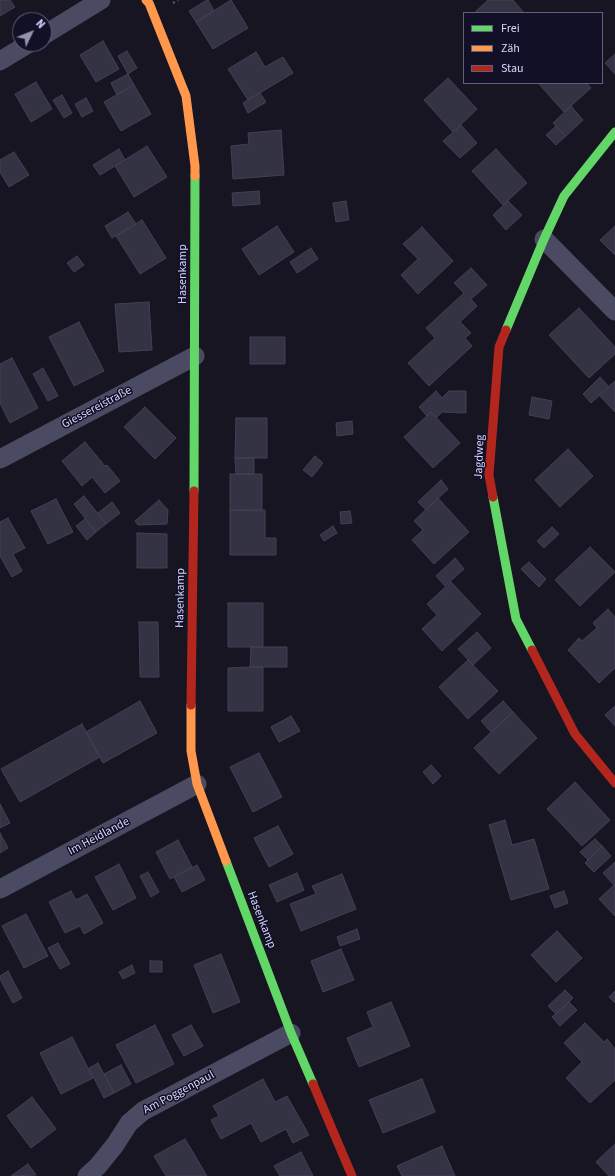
<!DOCTYPE html>
<html>
<head>
<meta charset="utf-8">
<style>
	body { margin:0 }
	#map { position:relative; width:615px; height:1176px; overflow:hidden; background:#161521; font-family:"Source Sans 3",sans-serif }
	canvas { display:block }
	.legend { position:absolute; left:463px; top:12px; width:140px; height:72px; box-sizing:border-box; background:#121026; border:1px solid #615f7c; margin:0; padding:5px 7px; list-style:none; font-size:12px; color:#d8d6fe }
	.legend li { display:flex; align-items:center; gap:8px; height:20px }
	.legend b { width:20px; border:1px solid #615f7c }
	.north { position:absolute; left:12px; top:12px; width:40px; height:40px; box-sizing:border-box; background:#121026; border:1px solid #615f7c; border-radius:50%; rotate:47deg; font-size:11px; font-weight:700; line-height:16px; text-align:center; color:#d8d6fe }
	.north::after { content:''; display:block; margin:auto; width:14px; height:18px; background:#9492b1; clip-path:polygon(50% 0,100% 100%,50% 72%,0 100%) }
</style>
</head>
<body>
<div id="map">
<canvas width="615" height="1176"></canvas>
<ul class="legend">
<li><b style="height:5px;background:#63d668"></b>Frei</li>
<li><b style="height:5px;background:#ff974d"></b>Zäh</li>
<li><b style="height:5px;background:#b3261e"></b>Stau</li>
</ul>
<div class="north">N</div>
</div>
<script>
const context = document.querySelector('canvas').getContext('2d');
context.lineJoin = 'round';
function paint(path, color) { context.fillStyle = color; context.fill(path, 'evenodd'); }
const toPath = rows => new Path2D(rows.map(r => 'M' + r).join(''));
function strokePath(path, color, width, dash) { context.strokeStyle = color; context.lineWidth = width; context.lineCap = dash ? 'butt' : 'round'; context.setLineDash(dash || []); context.stroke(path); }
function write(font, color, halo, rows, align = 'center') {
  context.font = font + ' "Source Sans 3",sans-serif'; context.lineWidth = 3; context.setLineDash([]); context.textBaseline = 'middle'; context.strokeStyle = halo; context.fillStyle = color; for (const [text, x, y, turn = 0] of rows) {
    context.save(); context.translate(x, y); context.rotate((+turn || 0) * Math.PI / 180); context.textAlign = isNaN(turn) ? turn : align; if (halo) context.strokeText(text, 0, 0); context.fillText(text, 0, 0); context.restore();
  }
}
const building = toPath([
	[0,0,10,0,15,7,0,16,0,0],
	[207,0,208,0,214,11,196,22,189,11,207,0],
	[231,0,248,28,213,49,196,22,231,0],
	[488,0,513,0,524,13,474,13,488,0],
	[103,41,119,69,96,82,80,55,103,41],
	[127,51,137,68,128,74,118,56,127,51],
	[256,52,265,67,283,57,293,73,248,100,228,69,256,52],
	[615,54,615,74,605,63,615,54],
	[128,74,134,85,117,95,111,83,128,74],
	[448,78,477,109,453,132,424,100,448,78],
	[36,82,52,109,31,122,15,94,36,82],
	[538,83,586,83,591,88,564,112,538,83],
	[134,85,151,114,121,131,104,102,134,85],
	[260,93,266,102,248,113,243,103,260,93],
	[62,95,72,113,64,118,53,100,62,95],
	[86,98,93,111,82,117,75,104,86,98],
	[571,106,583,120,566,136,553,123,571,106],
	[461,125,477,143,460,158,443,141,461,125],
	[556,126,566,136,556,145,546,135,556,126],
	[281,130,284,175,233,179,231,146,249,144,248,133,281,130],
	[147,146,167,177,134,197,115,166,147,146],
	[119,149,125,160,100,175,93,165,119,149],
	[496,149,527,183,503,205,472,171,496,149],
	[14,152,29,175,9,187,0,172,0,160,14,152],
	[259,191,260,204,233,206,232,193,259,191],
	[346,201,349,220,336,222,333,203,346,201],
	[508,201,522,215,506,230,493,215,508,201],
	[128,212,136,224,112,238,105,226,128,212],
	[142,220,166,258,140,274,116,236,142,220],
	[277,226,294,252,259,275,242,249,277,226],
	[615,226,615,255,600,240,615,226],
	[422,227,453,261,418,294,401,275,418,259,403,244,422,227],
	[311,248,318,259,297,273,290,262,311,248],
	[77,256,84,265,74,272,67,263,77,256],
	[471,268,487,285,471,299,477,306,460,322,471,333,465,338,472,346,429,386,408,363,435,338,426,328,464,293,454,283,471,268],
	[149,302,152,350,119,352,115,304,149,302],
	[579,308,615,347,615,354,589,378,549,335,579,308],
	[79,322,104,371,74,386,49,337,79,322],
	[250,337,285,337,285,364,250,364,250,337],
	[12,358,38,408,10,423,0,403,0,364,12,358],
	[43,368,58,396,48,401,33,374,43,368],
	[600,377,609,387,591,403,583,394,600,377],
	[615,381,615,412,599,395,615,381],
	[436,391,442,398,449,391,466,391,466,413,442,412,436,418,431,412,427,416,419,407,436,391],
	[532,397,552,401,549,419,529,415,532,397],
	[145,407,176,438,155,459,124,427,145,407],
	[431,412,460,443,433,468,404,437,431,412],
	[236,418,267,418,267,458,235,458,236,418],
	[352,421,353,434,337,436,336,423,352,421],
	[85,442,105,466,107,465,120,481,105,493,92,477,82,486,62,461,85,442],
	[568,449,593,476,560,507,535,480,568,449],
	[315,456,323,463,312,477,303,470,315,456],
	[235,458,254,458,254,474,236,474,235,458],
	[230,474,262,474,262,511,230,510,230,474],
	[441,480,448,489,426,510,418,502,441,480],
	[84,496,106,524,96,532,74,504,84,496],
	[438,498,469,532,434,564,412,540,423,530,414,521,438,498],
	[56,499,73,532,48,544,31,511,56,499],
	[159,500,168,510,167,524,138,525,135,521,159,500],
	[112,502,120,513,106,524,98,513,112,502],
	[230,510,265,510,265,538,276,538,276,555,230,555,230,510],
	[350,511,352,523,341,524,340,512,350,511],
	[8,518,25,548,13,554,22,571,12,577,0,556,0,522,8,518],
	[85,519,96,532,87,540,76,526,85,519],
	[333,526,337,533,324,541,320,535,333,526],
	[552,527,559,534,544,548,537,541,552,527],
	[137,533,167,534,167,568,137,568,137,533],
	[590,547,615,572,580,606,555,580,590,547],
	[455,558,464,569,445,586,436,576,455,558],
	[529,562,546,579,539,587,521,569,529,562],
	[451,582,481,614,442,651,422,629,437,615,427,604,451,582],
	[228,603,263,603,263,647,228,647,228,603],
	[608,609,615,617,615,668,599,683,568,650,579,638,582,641,597,628,593,623,608,609],
	[139,622,158,622,159,677,140,677,139,622],
	[477,632,491,648,473,665,458,649,477,632],
	[251,647,287,647,287,667,250,667,251,647],
	[468,660,498,691,468,719,439,687,468,660],
	[250,667,263,667,263,711,228,711,228,668,250,667],
	[140,701,157,733,103,763,86,732,140,701],
	[503,701,513,712,491,732,481,721,503,701],
	[615,706,615,726,605,715,615,706],
	[513,712,537,738,499,774,474,748,513,712],
	[291,716,300,731,279,742,271,727,291,716],
	[82,724,100,757,20,802,1,769,82,724],
	[259,753,282,797,253,812,230,767,259,753],
	[431,765,441,776,433,784,423,772,431,765],
	[575,782,610,820,582,846,547,809,575,782],
	[0,804,10,823,0,828,0,804],
	[505,820,512,845,534,839,549,889,511,900,489,825,505,820],
	[278,826,293,854,269,867,254,838,278,826],
	[0,833,8,848,0,853,0,833],
	[595,839,602,846,588,860,580,852,595,839],
	[178,840,192,867,170,879,156,852,178,840],
	[602,846,611,856,594,872,585,863,602,846],
	[615,862,615,916,599,899,614,885,603,873,615,862],
	[119,864,136,898,113,910,95,877,119,864],
	[197,865,205,880,182,892,174,877,197,865],
	[148,872,159,892,151,897,140,876,148,872],
	[297,873,304,890,277,902,269,885,297,873],
	[342,874,356,909,301,931,290,904,316,894,312,886,342,874],
	[71,891,76,900,87,894,103,923,84,934,80,926,65,933,49,902,71,891],
	[564,891,568,903,555,908,550,896,564,891],
	[26,914,48,956,24,968,2,926,26,914],
	[357,929,360,939,340,946,337,937,357,929],
	[557,931,582,958,556,982,531,955,557,931],
	[58,943,70,964,60,969,48,948,58,943],
	[341,949,354,980,323,992,311,961,341,949],
	[221,954,240,1002,213,1013,194,965,221,954],
	[150,961,162,961,162,972,150,972,150,961],
	[132,965,135,973,123,979,119,972,132,965],
	[8,971,22,998,13,1003,0,979,0,976,8,971],
	[565,990,573,998,556,1014,548,1006,565,990],
	[615,991,615,1003,609,997,615,991],
	[391,1002,410,1046,359,1067,347,1038,373,1027,367,1012,391,1002],
	[569,1002,577,1010,560,1026,552,1017,569,1002],
	[585,1023,604,1042,607,1039,615,1049,615,1080,590,1103,566,1078,582,1062,564,1043,585,1023],
	[155,1025,174,1064,136,1083,116,1045,155,1025],
	[191,1025,203,1046,184,1056,172,1035,191,1025],
	[72,1037,93,1078,61,1094,40,1053,72,1037],
	[98,1063,114,1093,104,1098,89,1068,98,1063],
	[121,1065,131,1084,114,1093,104,1074,121,1065],
	[263,1079,275,1102,287,1096,309,1135,293,1143,286,1129,261,1142,251,1123,221,1139,211,1120,219,1116,213,1106,263,1079],
	[422,1079,435,1112,383,1133,369,1100,422,1079],
	[32,1097,56,1129,31,1148,7,1116,32,1097],
	[185,1139,207,1176,166,1176,154,1156,185,1139],
	[615,1144,615,1176,609,1176,596,1162,615,1144],
	[442,1146,455,1176,402,1176,397,1166,442,1146],
	[301,1152,313,1176,280,1176,274,1166,301,1152],
	[28,1164,36,1175,11,1176,28,1164]
]);
paint(building, '#343343');
strokePath(building, '#434054', 1);
strokePath(toPath([
	[173,3,178,0]
]), '#4c5b67', 2.5, [2, 3]);
strokePath(toPath([
	[44,35,101,0],
	[0,61,28,44],
	[544,239,615,311],
	[0,459,195,356],
	[0,889,197,784],
	[87,1176,98,1166,115,1145,129,1123,143,1111,291,1033]
]), '#4a4b62', 19);
strokePath(toPath([
	[506,330,544,239,564,196,615,132],
	[194,491,195,176],
	[493,497,516,619,532,650],
	[226,861,291,1033,313,1084]
]), '#63d668', 9);
strokePath(toPath([
	[146,0,149,3,186,96,195,166,195,176],
	[191,705,191,751,197,784,226,861]
]), '#ff974d', 9);
strokePath(toPath([
	[493,497,489,475,499,347,506,330],
	[532,650,575,734,615,783],
	[191,705,194,491],
	[313,1084,352,1176]
]), '#b3261e', 9);
write('12px', '#d8d6fe', '#121026', [
	["Hasenkamp",183,274,-90],
	["Giessereistraße",97,408,-28],
	["Jagdweg",480,457,-88],
	["Hasenkamp",181,598,-89],
	["Im Heidlande",99,837,-28],
	["Hasenkamp",261,920,69],
	["Am Poggenpaul",179,1093,-28]
]);
</script>
</body>
</html>
